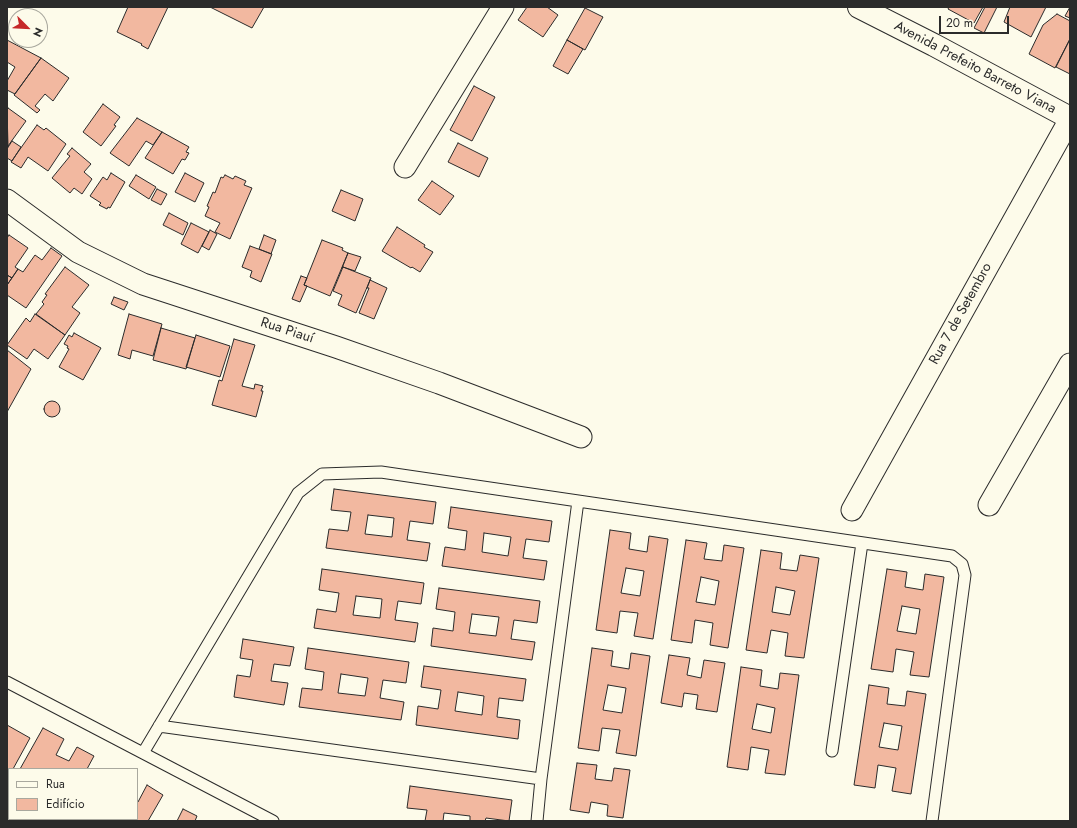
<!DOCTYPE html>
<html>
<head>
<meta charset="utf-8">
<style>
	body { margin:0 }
	#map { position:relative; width:1077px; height:828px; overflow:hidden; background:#fdfbea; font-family:Jost,sans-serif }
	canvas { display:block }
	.frame { position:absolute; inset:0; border:8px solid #2b2b2b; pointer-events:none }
	.legend { position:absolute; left:8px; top:768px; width:130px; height:52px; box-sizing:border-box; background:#fdfbea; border:1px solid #a9a89e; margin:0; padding:5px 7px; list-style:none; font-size:12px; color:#2b2b2b }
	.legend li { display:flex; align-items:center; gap:8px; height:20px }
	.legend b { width:20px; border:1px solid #a9a89e }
	.north { position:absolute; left:8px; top:8px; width:40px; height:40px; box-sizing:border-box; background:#fdfbea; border:1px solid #a9a89e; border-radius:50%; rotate:114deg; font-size:11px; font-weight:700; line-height:16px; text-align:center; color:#2b2b2b }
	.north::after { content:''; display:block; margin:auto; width:14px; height:18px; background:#c62828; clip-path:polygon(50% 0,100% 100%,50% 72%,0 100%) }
	.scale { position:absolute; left:939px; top:16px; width:70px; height:18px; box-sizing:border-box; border:2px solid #2b2b2b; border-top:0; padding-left:5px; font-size:12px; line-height:14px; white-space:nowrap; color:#2b2b2b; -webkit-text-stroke:3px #fdfbea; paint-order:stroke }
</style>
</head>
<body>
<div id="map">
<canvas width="1077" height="828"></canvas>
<div class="frame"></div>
<ul class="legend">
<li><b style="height:5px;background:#fdfbea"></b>Rua</li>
<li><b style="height:11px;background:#f2b8a0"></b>Edifício</li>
</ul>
<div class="north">N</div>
<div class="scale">20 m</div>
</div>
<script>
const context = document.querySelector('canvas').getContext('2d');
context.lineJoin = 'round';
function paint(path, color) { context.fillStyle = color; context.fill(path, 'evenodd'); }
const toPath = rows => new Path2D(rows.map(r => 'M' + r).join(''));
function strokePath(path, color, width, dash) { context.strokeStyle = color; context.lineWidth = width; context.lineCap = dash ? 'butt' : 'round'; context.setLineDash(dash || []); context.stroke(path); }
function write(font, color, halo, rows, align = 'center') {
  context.font = font + ' Jost,sans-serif'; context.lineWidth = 3; context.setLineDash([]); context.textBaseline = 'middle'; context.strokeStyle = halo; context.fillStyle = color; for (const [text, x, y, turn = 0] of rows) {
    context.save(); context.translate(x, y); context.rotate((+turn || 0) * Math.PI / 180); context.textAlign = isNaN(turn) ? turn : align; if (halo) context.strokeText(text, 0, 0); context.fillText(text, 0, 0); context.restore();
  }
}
const building = toPath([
	[128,7,168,7,148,49,141,45,142,44,117,32,128,7],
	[210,7,264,7,252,28,210,7],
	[527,7,547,7,558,15,543,37,518,20,527,7],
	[949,7,983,7,974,23,948,9,949,7],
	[985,7,997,7,984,33,974,28,985,7],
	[1010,7,1046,7,1031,37,1004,22,1010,7],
	[1070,7,1070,18,1065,16,1070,7],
	[585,8,603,17,585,50,567,40,585,8],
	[1057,14,1070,21,1070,39,1055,68,1029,54,1043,25,1057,14],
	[1070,39,1070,74,1056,67,1070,39],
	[7,40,41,58,15,94,7,90,7,81,15,67,7,62,7,40],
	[567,40,583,49,568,74,553,66,567,40],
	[41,58,69,78,53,101,45,94,35,106,40,110,37,113,14,95,41,58],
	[474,86,495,97,472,141,450,130,474,86],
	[103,104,120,117,114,125,116,126,101,146,83,132,103,104],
	[8,108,26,121,8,146,7,110,8,108],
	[137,118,162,132,153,145,146,141,129,166,110,153,137,118],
	[37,125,44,130,46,128,66,144,48,171,28,157,21,168,11,162,37,125],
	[162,132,189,147,186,152,189,153,185,160,182,159,173,174,145,158,162,132],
	[12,141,21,147,12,161,7,158,7,149,12,141],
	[458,143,488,158,479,177,448,162,458,143],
	[72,148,91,164,84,172,92,179,82,194,74,188,70,193,52,178,70,156,67,154,72,148],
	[111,173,125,182,110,208,108,207,107,209,99,205,101,203,90,196,103,177,107,180,111,173],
	[185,173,204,183,195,202,175,192,185,173],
	[136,175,156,187,149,199,129,186,136,175],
	[225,175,233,179,235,176,246,181,244,185,252,188,230,239,215,232,220,223,205,216,209,207,207,206,213,192,215,193,221,177,223,178,225,175],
	[432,181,454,196,440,215,418,200,432,181],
	[157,189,167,194,161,205,151,200,157,189],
	[341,190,363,199,355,221,332,211,341,190],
	[169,213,188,223,183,235,163,225,169,213],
	[191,223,209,232,198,253,181,244,191,223],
	[397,227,425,245,424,247,433,252,420,272,412,267,411,268,382,251,397,227],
	[210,230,217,234,209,250,202,246,210,230],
	[9,235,28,248,15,267,18,269,12,278,7,275,7,238,9,235],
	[264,235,276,240,271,254,259,249,264,235],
	[322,240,343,248,342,250,348,253,330,296,304,285,322,240],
	[250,246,272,254,261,282,250,277,252,271,242,267,250,246],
	[51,248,62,256,26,308,7,295,7,285,18,269,23,272,35,255,42,260,51,248],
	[348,253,361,257,355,271,343,267,342,268,348,253],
	[65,267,89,285,72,307,80,313,65,335,36,314,44,304,42,302,47,295,45,294,65,267],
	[343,267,371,278,356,313,338,305,342,295,333,291,343,267],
	[7,275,12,278,7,285,7,275],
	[301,276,307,278,304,285,307,286,300,302,292,299,301,276],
	[370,280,387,288,374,319,359,313,369,288,367,288,370,280],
	[114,297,128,302,124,310,111,304,114,297],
	[35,314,65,335,48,359,34,349,27,359,7,345,26,318,30,322,35,314],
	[129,314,162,324,153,356,132,350,130,359,118,355,129,314],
	[161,328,195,338,186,369,153,360,161,328],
	[74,333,101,348,83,380,59,367,69,349,67,348,68,346,64,344,69,335,72,337,74,333],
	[196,335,230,346,220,377,186,367,196,335],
	[234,339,255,345,242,386,254,389,255,384,263,386,261,391,263,391,256,417,212,405,219,380,222,381,234,339],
	[7,350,31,369,7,412,7,350],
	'44 409a8 8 0 1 1 16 0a8 8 0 1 1-16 0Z',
	[334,489,436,502,433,524,410,521,407,540,430,543,427,561,326,548,329,529,348,531,351,512,331,510,334,489],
	[368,515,394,518,392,537,365,534,368,515],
	[451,507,552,521,549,542,526,539,523,558,547,561,544,580,442,566,445,547,465,550,467,531,448,528,451,507],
	[484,533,511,537,508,556,482,552,484,533],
	[610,530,631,533,629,549,647,552,649,536,668,539,653,639,634,636,638,613,620,611,617,633,596,630,610,530],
	[626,568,644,571,640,596,621,593,626,568],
	[686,540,707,543,704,559,722,561,724,545,744,548,728,648,710,645,713,623,695,620,692,643,671,640,686,540],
	[701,577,719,581,715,605,696,602,701,577],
	[761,550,782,553,780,569,797,571,800,555,819,558,804,658,785,656,788,633,771,630,767,653,746,650,761,550],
	[776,587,795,591,790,615,772,612,776,587],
	[322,569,424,583,421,604,398,601,395,620,418,623,415,642,314,628,317,609,336,612,339,593,319,590,322,569],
	[356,596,382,599,380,618,353,615,356,596],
	[887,569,907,572,905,587,923,590,925,574,944,577,929,677,910,675,914,652,896,649,893,672,871,669,887,569],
	[902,606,920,609,916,634,897,631,902,606],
	[439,588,540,601,537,623,514,620,511,639,535,642,532,660,431,646,433,628,453,631,455,612,436,609,439,588],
	[472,614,499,617,496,636,469,633,472,614],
	[243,639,294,647,290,666,274,664,271,681,288,683,284,705,234,697,237,675,250,677,253,660,240,658,243,639],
	[308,648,409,662,406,683,383,680,380,698,404,702,401,720,299,707,302,688,322,690,324,672,305,669,308,648],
	[341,674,368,678,365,696,338,693,341,674],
	[592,648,613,651,611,666,629,669,631,653,650,656,636,756,616,753,620,730,602,728,599,751,578,748,592,648],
	[608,685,626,688,622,713,603,710,608,685],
	[669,655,690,658,687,675,701,678,704,660,725,663,717,712,696,709,698,695,684,693,682,707,661,703,669,655],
	[424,666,526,679,523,701,499,698,497,717,520,720,518,739,416,725,418,706,438,709,441,690,421,687,424,666],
	[458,692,484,696,482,715,455,711,458,692],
	[741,667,762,670,760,686,778,689,780,673,799,675,785,775,765,773,769,750,751,747,748,770,727,767,741,667],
	[757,704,775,708,771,733,752,729,757,704],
	[869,685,889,688,887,704,905,706,907,691,926,694,911,794,892,791,896,768,878,765,875,788,854,785,869,685],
	[884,723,902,726,898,750,879,747,884,723],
	[7,725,30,738,13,769,9,769,9,776,7,780,7,725],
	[43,728,64,739,56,755,69,761,77,747,94,756,87,769,20,769,43,728],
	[577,763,597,765,595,779,612,781,614,768,630,770,623,818,607,816,608,805,591,802,589,813,570,810,577,763],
	[147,785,163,795,148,821,127,821,126,819,137,819,137,801,138,802,147,785],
	[410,786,512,800,509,821,486,818,485,821,470,821,470,816,444,813,443,821,425,821,427,810,407,808,410,786],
	[9,796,9,819,18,819,17,821,7,821,7,800,9,796],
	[183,809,197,816,195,821,177,821,183,809],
	[38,819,53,819,57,821,36,821,38,819]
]);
paint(building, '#f2b8a0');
strokePath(building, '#2b2b2b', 1);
const service = toPath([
	[7,682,273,821],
	[159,726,541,779],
	[832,751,862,543],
	[143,753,298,493,322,474,381,472,952,556,962,564,965,575,932,821],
	[537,821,541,779,578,501]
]);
const minor = toPath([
	[405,167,503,7],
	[7,200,78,252,143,284,336,347,439,383,581,437],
	[989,505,1070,364],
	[852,510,1070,119]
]);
const secondary = toPath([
	[859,7,934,45,1070,118]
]);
strokePath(service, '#2b2b2b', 13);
strokePath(minor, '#2b2b2b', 23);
strokePath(secondary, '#2b2b2b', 24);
strokePath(service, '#fdfbea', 11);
strokePath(minor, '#fdfbea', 21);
strokePath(secondary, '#fdfbea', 22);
write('14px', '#2b2b2b', '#fdfbea', [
	["Avenida Prefeito Barreto Viana",975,68,28],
	["Rua 7 de Setembro",961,314,-61],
	["Rua Piauí",287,331,18]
]);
</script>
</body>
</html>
